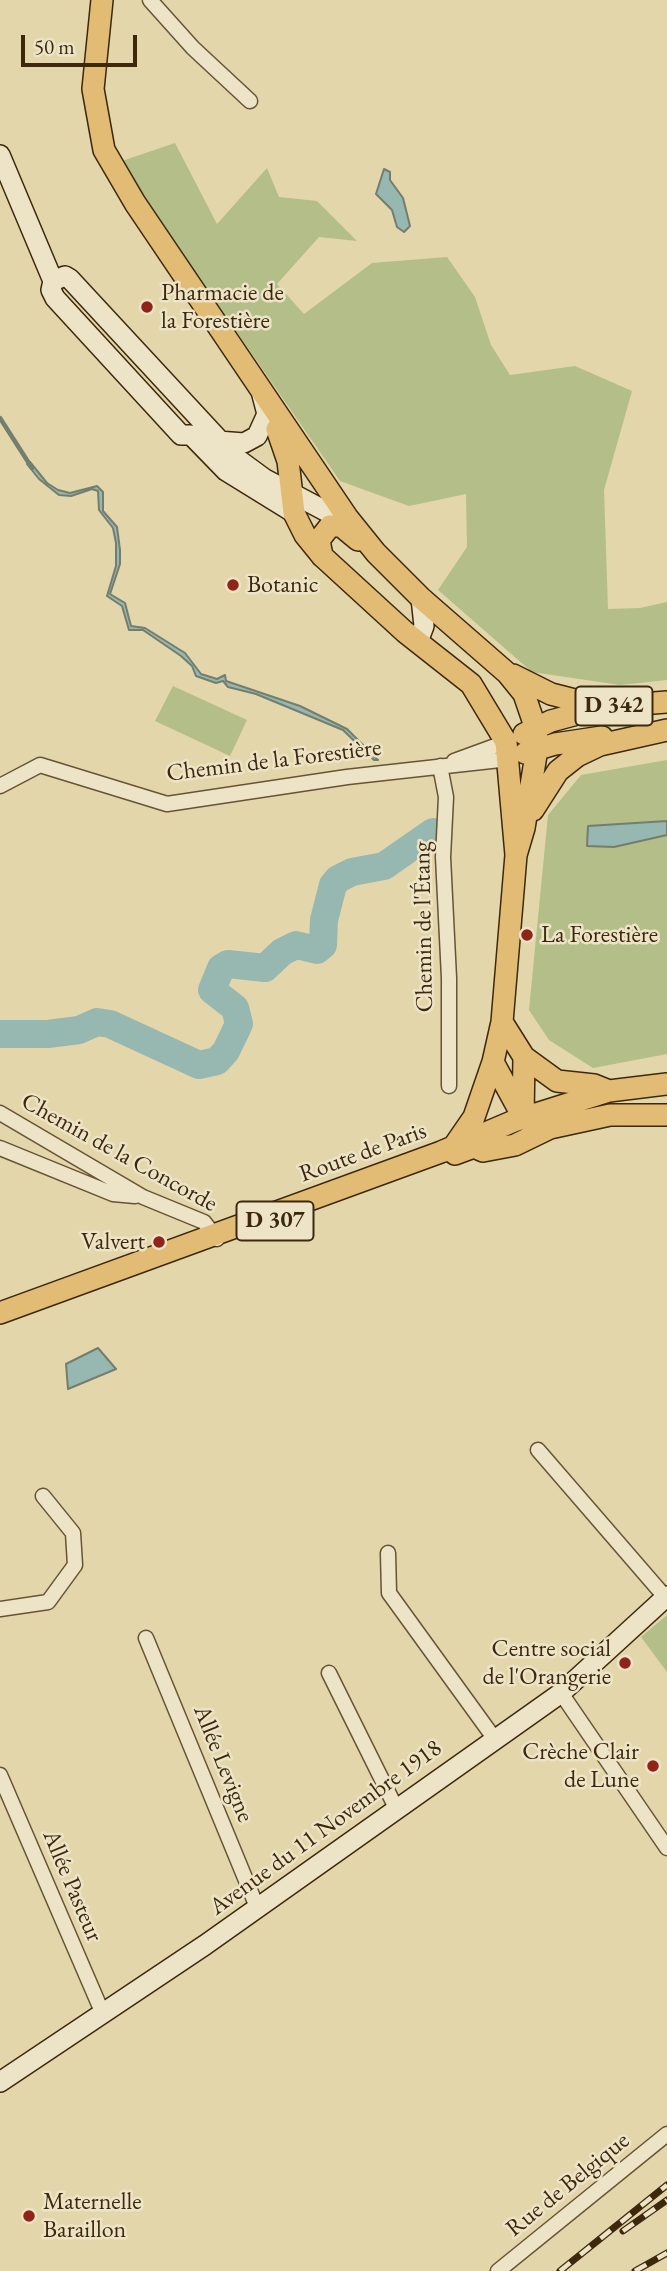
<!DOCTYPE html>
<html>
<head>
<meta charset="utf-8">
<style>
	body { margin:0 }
	#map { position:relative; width:667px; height:2271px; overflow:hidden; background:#e3d6aa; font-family:"EB Garamond",serif }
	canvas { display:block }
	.scale { position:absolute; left:21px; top:35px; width:116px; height:32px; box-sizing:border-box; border:4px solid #3d280c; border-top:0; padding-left:9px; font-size:21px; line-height:24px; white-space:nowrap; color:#3d280c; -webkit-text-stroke:5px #ede4c8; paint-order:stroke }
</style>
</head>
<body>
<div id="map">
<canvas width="667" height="2271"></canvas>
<div class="scale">50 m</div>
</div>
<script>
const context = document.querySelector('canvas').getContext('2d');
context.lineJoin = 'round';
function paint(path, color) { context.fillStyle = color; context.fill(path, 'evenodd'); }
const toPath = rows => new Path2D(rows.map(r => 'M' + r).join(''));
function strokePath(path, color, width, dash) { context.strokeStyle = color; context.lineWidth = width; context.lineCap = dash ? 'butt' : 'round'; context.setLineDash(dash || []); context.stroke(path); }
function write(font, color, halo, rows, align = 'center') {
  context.font = font + ' "EB Garamond",serif'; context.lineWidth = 5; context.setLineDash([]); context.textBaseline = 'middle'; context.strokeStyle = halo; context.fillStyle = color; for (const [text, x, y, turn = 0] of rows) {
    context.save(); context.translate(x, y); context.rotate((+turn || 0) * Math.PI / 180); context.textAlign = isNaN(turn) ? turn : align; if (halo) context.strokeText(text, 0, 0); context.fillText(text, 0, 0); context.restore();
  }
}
paint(toPath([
	[175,143,217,224,267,168,279,197,317,201,357,241,319,237,277,284,304,314,372,263,447,257,475,297,491,345,510,375,575,366,632,391,604,490,608,609,640,608,667,602,667,680,620,685,532,672,438,590,467,547,466,494,409,506,340,481,119,162],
	[173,686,247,720,230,756,155,721],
	[667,760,667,1054,593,1068,549,1040,529,1010,548,815,581,775],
	[667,1615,667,1672,641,1637]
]), '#b3be89');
const water = toPath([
	[384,169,390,172,390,180,403,198,410,226,404,232,397,227,392,210,376,194,384,169],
	[30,462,47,483,58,490,70,493,97,486,103,492,103,511,117,527,120,550,120,564,110,594,125,603,131,626,145,628,185,653,201,674,217,679,225,675,226,681,300,706,347,729,378,760,374,760,343,730,256,694,228,687,223,681,216,683,196,676,192,666,181,656,143,630,129,630,122,606,107,596,116,566,116,543,113,528,99,510,98,491,92,489,71,496,59,495,39,479,27,464,30,462],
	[667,821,667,835,614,847,587,846,588,826,667,821],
	[98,1348,116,1369,68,1389,66,1364,98,1348]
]);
paint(water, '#97b7b1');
strokePath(water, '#737e6f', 2);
strokePath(toPath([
	[0,418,32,468]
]), '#737e6f', 4.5);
strokePath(toPath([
	[0,1034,48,1034,79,1030,97,1022,110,1024,199,1065,217,1061,226,1051,239,1024,235,1008,212,990,221,968,228,964,265,968,282,952,296,945,317,950,323,945,324,920,333,885,338,879,352,872,384,866,433,832]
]), '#97b7b1', 28);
const minor = toPath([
	[150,0,193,48,250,101],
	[454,761,506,742],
	[440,766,446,797,443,857,449,978,449,1086],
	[0,786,40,765,167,804,347,777,509,759],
	[0,1113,143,1197,204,1222,217,1239],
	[0,1148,113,1194,135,1196],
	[538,1450,665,1597],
	[388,1553,389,1593,494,1738],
	[0,1609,48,1602,75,1565,73,1533,43,1496],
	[146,1638,257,1907],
	[329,1673,396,1808],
	[561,1693,667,1848],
	[0,1775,103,2014],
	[498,2271,667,2134]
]);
const secondary = toPath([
	[0,155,53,281,51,290,55,298,181,435,191,435,226,471,294,513],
	[53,281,65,276,70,279,235,457,265,479,333,515,350,531],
	[218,441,244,443,257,436,267,414,262,395],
	[411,637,421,634,424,626,421,598],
	[0,2082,205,1945,561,1693,667,1596]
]);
const primary = toPath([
	[102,0,93,89,104,150,135,203,347,517,376,553,421,598,507,673,524,694,536,729,537,749,524,828,516,855],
	[277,429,288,461,294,513,305,535,322,556,405,632,471,684,506,742,516,855,502,1022,493,1062,474,1117,454,1146],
	[322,556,319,540,330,526,341,526,358,540],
	[513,675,551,694,598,706],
	[524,734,551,721,603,707,667,702],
	[525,753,555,744,602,737],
	[533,810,558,771,577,756,600,745,667,730],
	[502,1022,524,1057,523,1118],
	[524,1057,557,1081,594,1085,609,1091],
	[493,1062,524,1119],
	[455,1154,474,1147,483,1151,515,1145,550,1128,610,1115,667,1115],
	[0,1313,441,1152,514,1121,609,1091,667,1084]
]);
strokePath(minor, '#665434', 17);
strokePath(secondary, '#3d280c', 22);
strokePath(primary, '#3d280c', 24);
strokePath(minor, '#ede4c8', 14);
strokePath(secondary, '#ede4c8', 19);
strokePath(primary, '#e2bb75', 21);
const rail = toPath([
	[623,2231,667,2200],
	[560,2271,667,2185],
	[635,2271,667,2253]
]);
strokePath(rail, '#3d280c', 7);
strokePath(rail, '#ede4c8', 4.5, [13]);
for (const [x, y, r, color] of [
	[147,307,7,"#8f2418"],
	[233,585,7,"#8f2418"],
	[527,935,7,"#8f2418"],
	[159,1242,7,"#8f2418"],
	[625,1663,7,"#8f2418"],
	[653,1766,7,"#8f2418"],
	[29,2216,7,"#8f2418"]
]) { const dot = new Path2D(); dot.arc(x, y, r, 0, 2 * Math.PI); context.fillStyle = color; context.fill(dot); strokePath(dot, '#ede4c8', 2.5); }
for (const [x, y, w] of [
	[614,706,77],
	[275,1221,77]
]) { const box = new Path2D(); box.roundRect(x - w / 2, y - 19.5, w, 39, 5); context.fillStyle = '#ede4c8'; context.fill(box); strokePath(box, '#3d280c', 2); }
write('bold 23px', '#3d280c', null, [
	["D 342",614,706],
	["D 307",275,1221]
]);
write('24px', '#3d280c', '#ede4c8', [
	["Pharmacie de",161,293],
	["la Forestière",161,321],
	["Botanic",247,585],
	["La Forestière",541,935],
	["Valvert",145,1242,"right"],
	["Centre social",611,1649,"right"],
	["de l'Orangerie",611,1677,"right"],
	["Crèche Clair",639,1752,"right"],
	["de Lune",639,1780,"right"],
	["Maternelle",43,2202],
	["Baraillon",43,2230]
], 'left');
write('24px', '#3d280c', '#ede4c8', [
	["Chemin de la Forestière",274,761,-7],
	["Chemin de l'Étang",424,927,-91],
	["Chemin de la Concorde",119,1153,29],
	["Route de Paris",363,1153,-20],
	["Allée Levigne",223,1764,68],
	["Avenue du 11 Novembre 1918",326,1828,-36],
	["Allée Pasteur",72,1886,67],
	["Rue de Belgique",568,2185,-39]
]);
</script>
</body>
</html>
